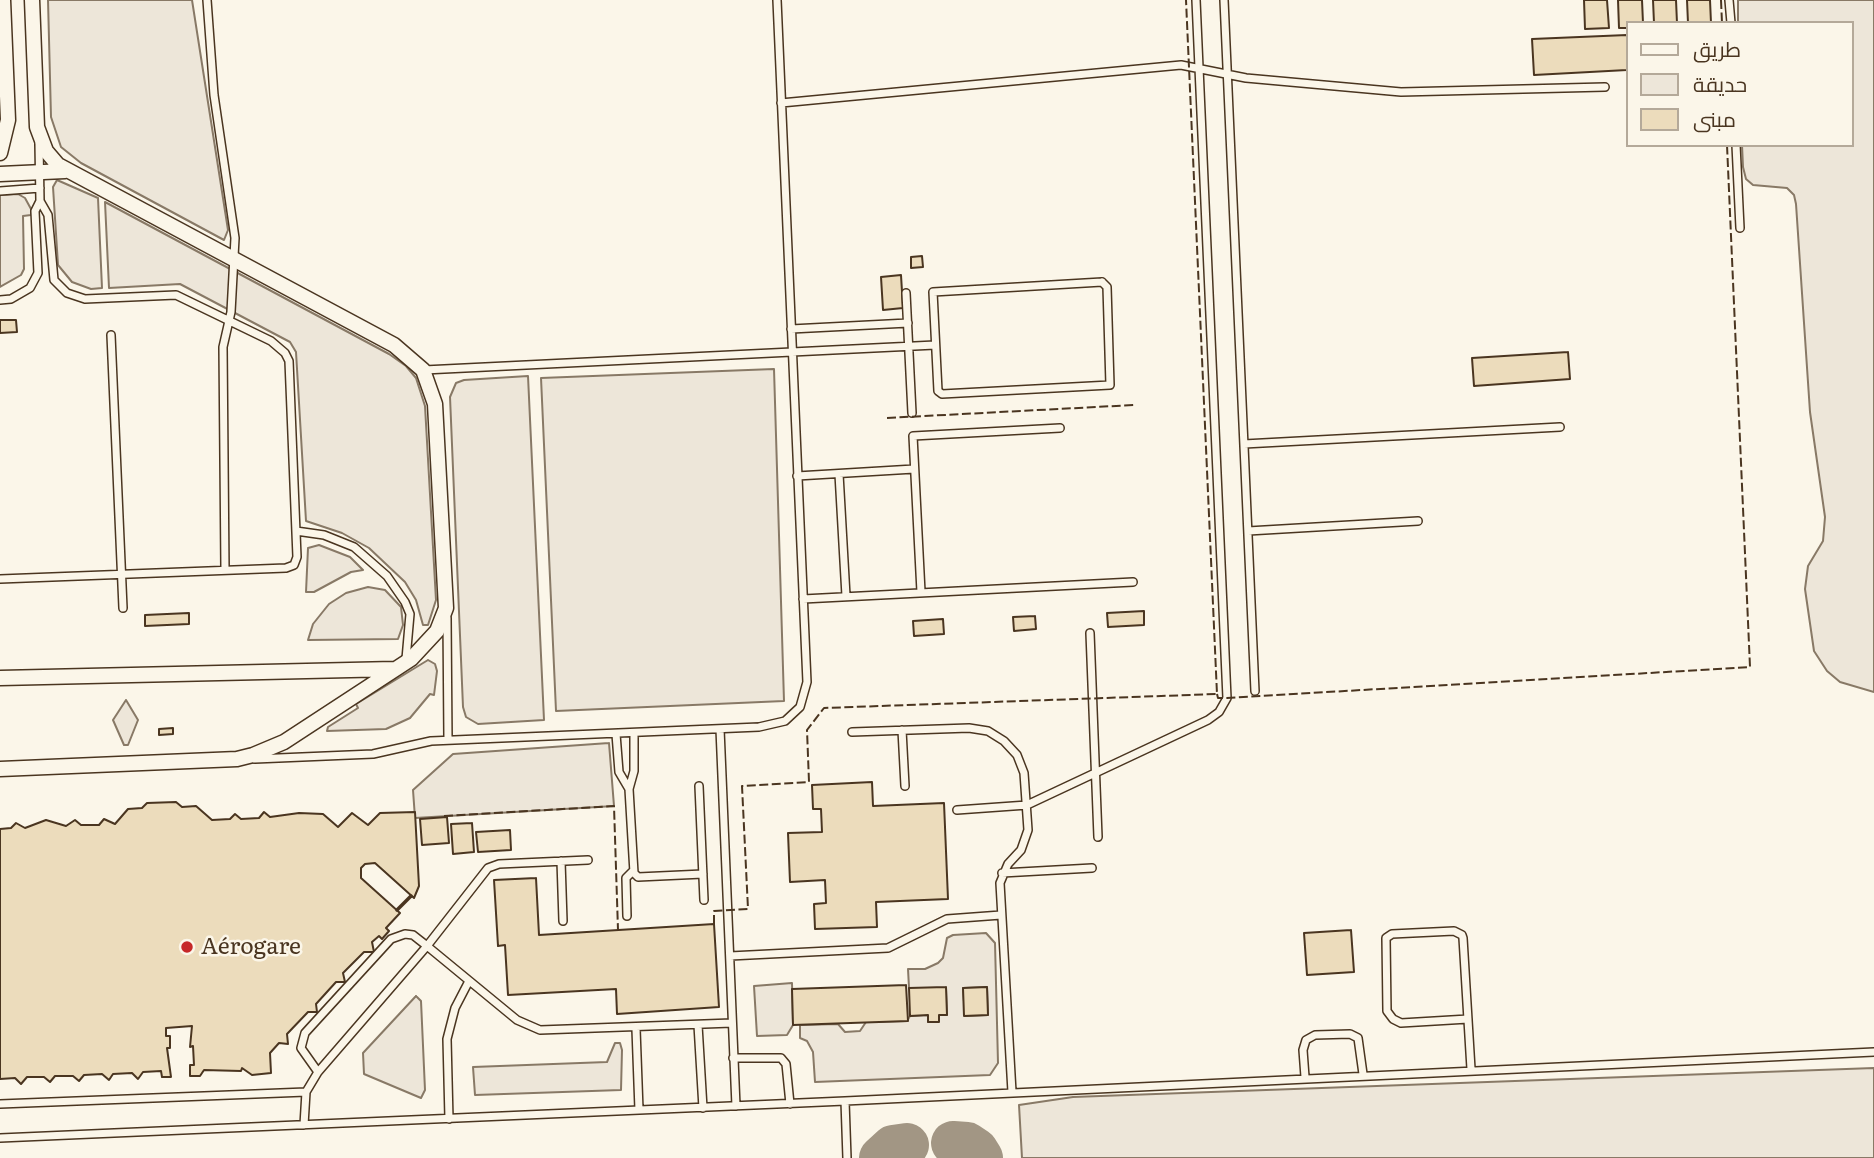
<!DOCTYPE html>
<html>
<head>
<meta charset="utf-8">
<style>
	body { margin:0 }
	#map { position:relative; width:1874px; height:1158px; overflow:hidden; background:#fbf6e9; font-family:Literata,Cairo,serif }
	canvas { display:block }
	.legend { position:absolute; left:1626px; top:21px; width:228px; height:126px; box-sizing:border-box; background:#fbf6e9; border:2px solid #b4a999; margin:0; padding:9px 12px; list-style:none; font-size:21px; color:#4a3520 }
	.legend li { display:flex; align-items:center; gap:14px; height:35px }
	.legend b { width:35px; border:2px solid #b4a999 }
</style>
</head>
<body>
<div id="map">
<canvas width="1874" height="1158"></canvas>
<ul class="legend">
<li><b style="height:9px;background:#fbf6e9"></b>طريق</li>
<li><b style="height:19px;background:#ede6d9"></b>حديقة</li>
<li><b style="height:19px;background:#ecdcbc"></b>مبنى</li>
</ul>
</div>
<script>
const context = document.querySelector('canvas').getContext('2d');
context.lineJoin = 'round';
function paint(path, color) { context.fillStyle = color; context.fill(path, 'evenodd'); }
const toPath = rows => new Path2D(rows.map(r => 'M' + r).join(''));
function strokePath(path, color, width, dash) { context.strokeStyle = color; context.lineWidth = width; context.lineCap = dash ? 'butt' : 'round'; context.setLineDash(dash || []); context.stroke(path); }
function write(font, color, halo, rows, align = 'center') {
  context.font = font + ' Literata,serif'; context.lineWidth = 5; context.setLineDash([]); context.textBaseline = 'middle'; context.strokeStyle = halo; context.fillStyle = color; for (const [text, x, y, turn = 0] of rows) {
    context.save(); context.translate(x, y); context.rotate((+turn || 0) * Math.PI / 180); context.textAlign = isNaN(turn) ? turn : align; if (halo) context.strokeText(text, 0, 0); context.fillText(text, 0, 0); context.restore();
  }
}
const green = toPath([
	[48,0,192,0,228,230,224,240,81,163,61,147,51,117,48,0],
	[1738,0,1874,0,1874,692,1840,682,1827,671,1814,651,1805,589,1808,566,1823,541,1825,517,1810,412,1796,204,1794,195,1787,188,1753,185,1746,179,1743,167,1742,145,1851,145,1851,23,1738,23,1738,0],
	[57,180,98,198,102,288,91,289,72,282,58,265,53,187,57,180],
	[18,194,25,198,31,209,31,215,23,216,24,269,21,275,0,287,0,195,18,194],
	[105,202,389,354,406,366,416,378,425,406,436,600,428,625,423,625,416,600,405,582,369,548,342,533,306,521,296,352,290,342,180,284,109,288,105,202],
	[774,369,784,701,556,711,541,378,774,369],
	[528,376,544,720,478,724,466,717,463,707,450,397,456,383,464,380,528,376],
	[319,545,350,557,363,570,351,572,314,592,306,592,308,548,319,545],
	[368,587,385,590,401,607,403,625,398,639,308,640,313,624,329,604,346,593,368,587],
	[428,660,435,664,437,671,434,695,430,694,410,718,386,729,327,731,328,727,358,708,356,704,428,660],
	[126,700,138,720,128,745,124,745,113,720,126,700],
	[609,743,614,806,415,818,413,790,453,754,609,743],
	[986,933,995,943,998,1063,990,1075,815,1082,813,1052,807,1041,800,1038,800,1025,838,1024,845,1032,860,1031,866,1022,907,1021,910,1016,928,1015,928,1022,938,1022,939,1015,947,1015,946,988,909,988,908,969,925,969,938,963,943,958,947,938,953,935,986,933],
	[987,987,988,1015,965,1016,963,988,987,987],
	[792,983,793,1025,787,1035,757,1036,754,986,792,983],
	[416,996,421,1001,425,1090,421,1098,364,1074,363,1053,416,996],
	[615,1043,620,1043,622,1050,621,1090,475,1095,473,1067,607,1062,615,1043],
	[1874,1068,1874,1158,1022,1158,1019,1105,1073,1097,1874,1068]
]);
paint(green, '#ede6d9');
strokePath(green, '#887966', 2);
strokePath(toPath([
	[953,1143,967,1144,976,1150,981,1158],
	[881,1158,893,1147,907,1145]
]), '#a29684', 44);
const building = toPath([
	[1584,0,1607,0,1609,28,1585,29,1584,0],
	[1618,0,1642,0,1643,23,1627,23,1627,28,1619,28,1618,0],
	[1653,0,1676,0,1677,23,1654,23,1653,0],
	[1687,0,1710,0,1711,23,1688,23,1687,0],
	[1627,35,1627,70,1534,75,1532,39,1627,35],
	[922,256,923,267,911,268,911,257,922,256],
	[901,275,903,308,883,310,881,277,901,275],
	[0,320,16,320,17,332,0,333,0,320],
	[1568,352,1570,379,1474,386,1472,358,1568,352],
	[1144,611,1144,625,1108,627,1107,613,1144,611],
	[189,613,189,624,145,626,145,615,189,613],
	[1035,616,1036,629,1014,631,1013,617,1035,616],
	[943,619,944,634,914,636,913,621,943,619],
	[173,728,173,734,159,735,159,729,173,728],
	[872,782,873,806,944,803,948,899,876,902,877,927,815,929,814,904,826,903,825,880,790,882,788,833,822,832,821,809,813,809,812,785,872,782],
	[176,802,182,807,196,806,212,820,230,819,235,814,241,819,259,818,264,812,270,817,299,813,323,814,338,827,352,813,368,825,380,813,415,812,419,886,414,898,375,863,365,864,361,868,361,878,400,913,386,928,389,931,382,939,379,936,372,942,374,952,364,952,343,973,345,982,336,982,316,1004,317,1012,308,1012,287,1034,288,1044,279,1043,270,1053,271,1073,252,1075,242,1068,241,1071,204,1070,200,1076,190,1076,190,1065,194,1065,193,1046,190,1047,192,1026,166,1028,166,1036,170,1036,170,1048,167,1048,171,1077,162,1077,161,1071,143,1072,138,1079,132,1073,113,1074,109,1080,102,1074,84,1075,79,1081,73,1076,55,1076,50,1082,44,1077,27,1077,21,1084,15,1078,0,1079,0,829,11,828,16,823,25,828,46,820,66,826,75,820,81,825,99,825,104,819,115,824,128,809,142,808,147,803,176,802],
	[447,817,449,843,422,845,420,819,447,817],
	[472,823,474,852,453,854,451,824,472,823],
	[510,830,511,850,478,852,476,832,510,830],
	[536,878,539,935,714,924,719,1007,617,1014,616,989,508,995,505,945,498,946,494,880,536,878],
	[1351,930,1354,972,1307,975,1304,933,1351,930],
	[906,985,908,1021,793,1025,792,989,906,985],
	[946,987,947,1015,939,1015,939,1022,928,1022,928,1015,910,1016,909,988,946,987],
	[987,987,988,1015,964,1016,963,988,987,987]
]);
paint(building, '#ecdcbc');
strokePath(building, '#4a3520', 2);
const service = toPath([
	[207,0,214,95,235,238,231,312,223,347,225,570],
	[1224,0,1255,691],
	[1729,0,1731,23],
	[781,103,1181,65,1246,78,1401,92,1605,87],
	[1736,145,1740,228],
	[0,191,40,188],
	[1102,282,1107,287,1110,385,942,394,938,391,933,292,1102,282],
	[906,293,912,413],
	[0,300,11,299,30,288,38,273,35,211,40,201,39,144],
	[791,329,908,323],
	[111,335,123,608],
	[424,370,935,345],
	[1244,444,1560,427],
	[839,474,846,596],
	[797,476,914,469],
	[296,531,324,535,354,547,387,576,405,602,410,614,406,659],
	[1248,531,1418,521],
	[0,579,286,568,294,565,297,557,289,361,285,353,271,341,176,295,85,299,67,293,54,280,48,215,40,201],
	[921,592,913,436,1060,428],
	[803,599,1133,582],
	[447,618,448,740],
	[1090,633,1098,837],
	[720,729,736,1106],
	[902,730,905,786],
	[852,732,969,728,988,731,1004,741,1017,755,1024,773,1028,830,1021,850,1008,864,1000,883,1012,1092],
	[634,733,634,771,629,789,634,873,638,877,703,874],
	[616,734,619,772,629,789],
	[255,759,373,754,431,741,759,727,785,721,800,707,807,682,777,0],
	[699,786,704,900],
	[957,810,1027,805,1208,720,1219,712,1227,698,1196,0],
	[561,861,563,921],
	[1002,873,1092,868],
	[627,916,626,878,633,871],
	[730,956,888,948,947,919,1001,915],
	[1468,1019,1401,1023,1393,1019,1387,1011,1386,938,1392,934,1454,931,1462,935,1463,938,1471,1069],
	[698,1025,703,1108],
	[636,1029,639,1110],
	[733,1058,781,1058,786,1064,790,1104],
	[318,1072,301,1048,305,1033,391,939,405,934,413,935,427,946,517,1020,540,1030,732,1023],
	[1305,1077,1303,1050,1306,1040,1315,1035,1350,1034,1358,1038,1363,1074],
	[845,1101,847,1158],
	[0,1104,306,1092],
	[449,1119,447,1039,455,1008,469,981],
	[304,1125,306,1092,318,1072,427,946,488,868,499,864,588,860],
	[0,1138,845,1101,1874,1052]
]);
const minor = toPath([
	[0,153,8,120,3,0],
	[0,174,65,171],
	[0,678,394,669],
	[0,769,237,759,253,755,284,742,411,659,437,631,446,608,435,404,423,370,394,345,58,165,46,151,37,127,32,0]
]);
strokePath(service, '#4a3520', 10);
strokePath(minor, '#4a3520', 17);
strokePath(service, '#fbf6e9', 7);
strokePath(minor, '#fbf6e9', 14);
strokePath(toPath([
	[1721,0,1722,23],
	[887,418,1134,405],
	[1217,694,1218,698,1227,698,1750,667,1727,145],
	[444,816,614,806,618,930],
	[714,924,714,911,748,909,742,786,809,782,807,730,824,708,1217,694,1186,0]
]), '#4a3520', 2, [9, 3.5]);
strokePath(toPath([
	[397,910,411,896]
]), '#4a3520', 3.5);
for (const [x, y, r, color] of [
	[187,947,7,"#c62828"]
]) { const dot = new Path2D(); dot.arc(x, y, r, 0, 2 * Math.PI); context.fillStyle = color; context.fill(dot); strokePath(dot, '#fbf6e9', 2.5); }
write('23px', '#4a3520', '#fbf6e9', [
	["Aérogare",201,947]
], 'left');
</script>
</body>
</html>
